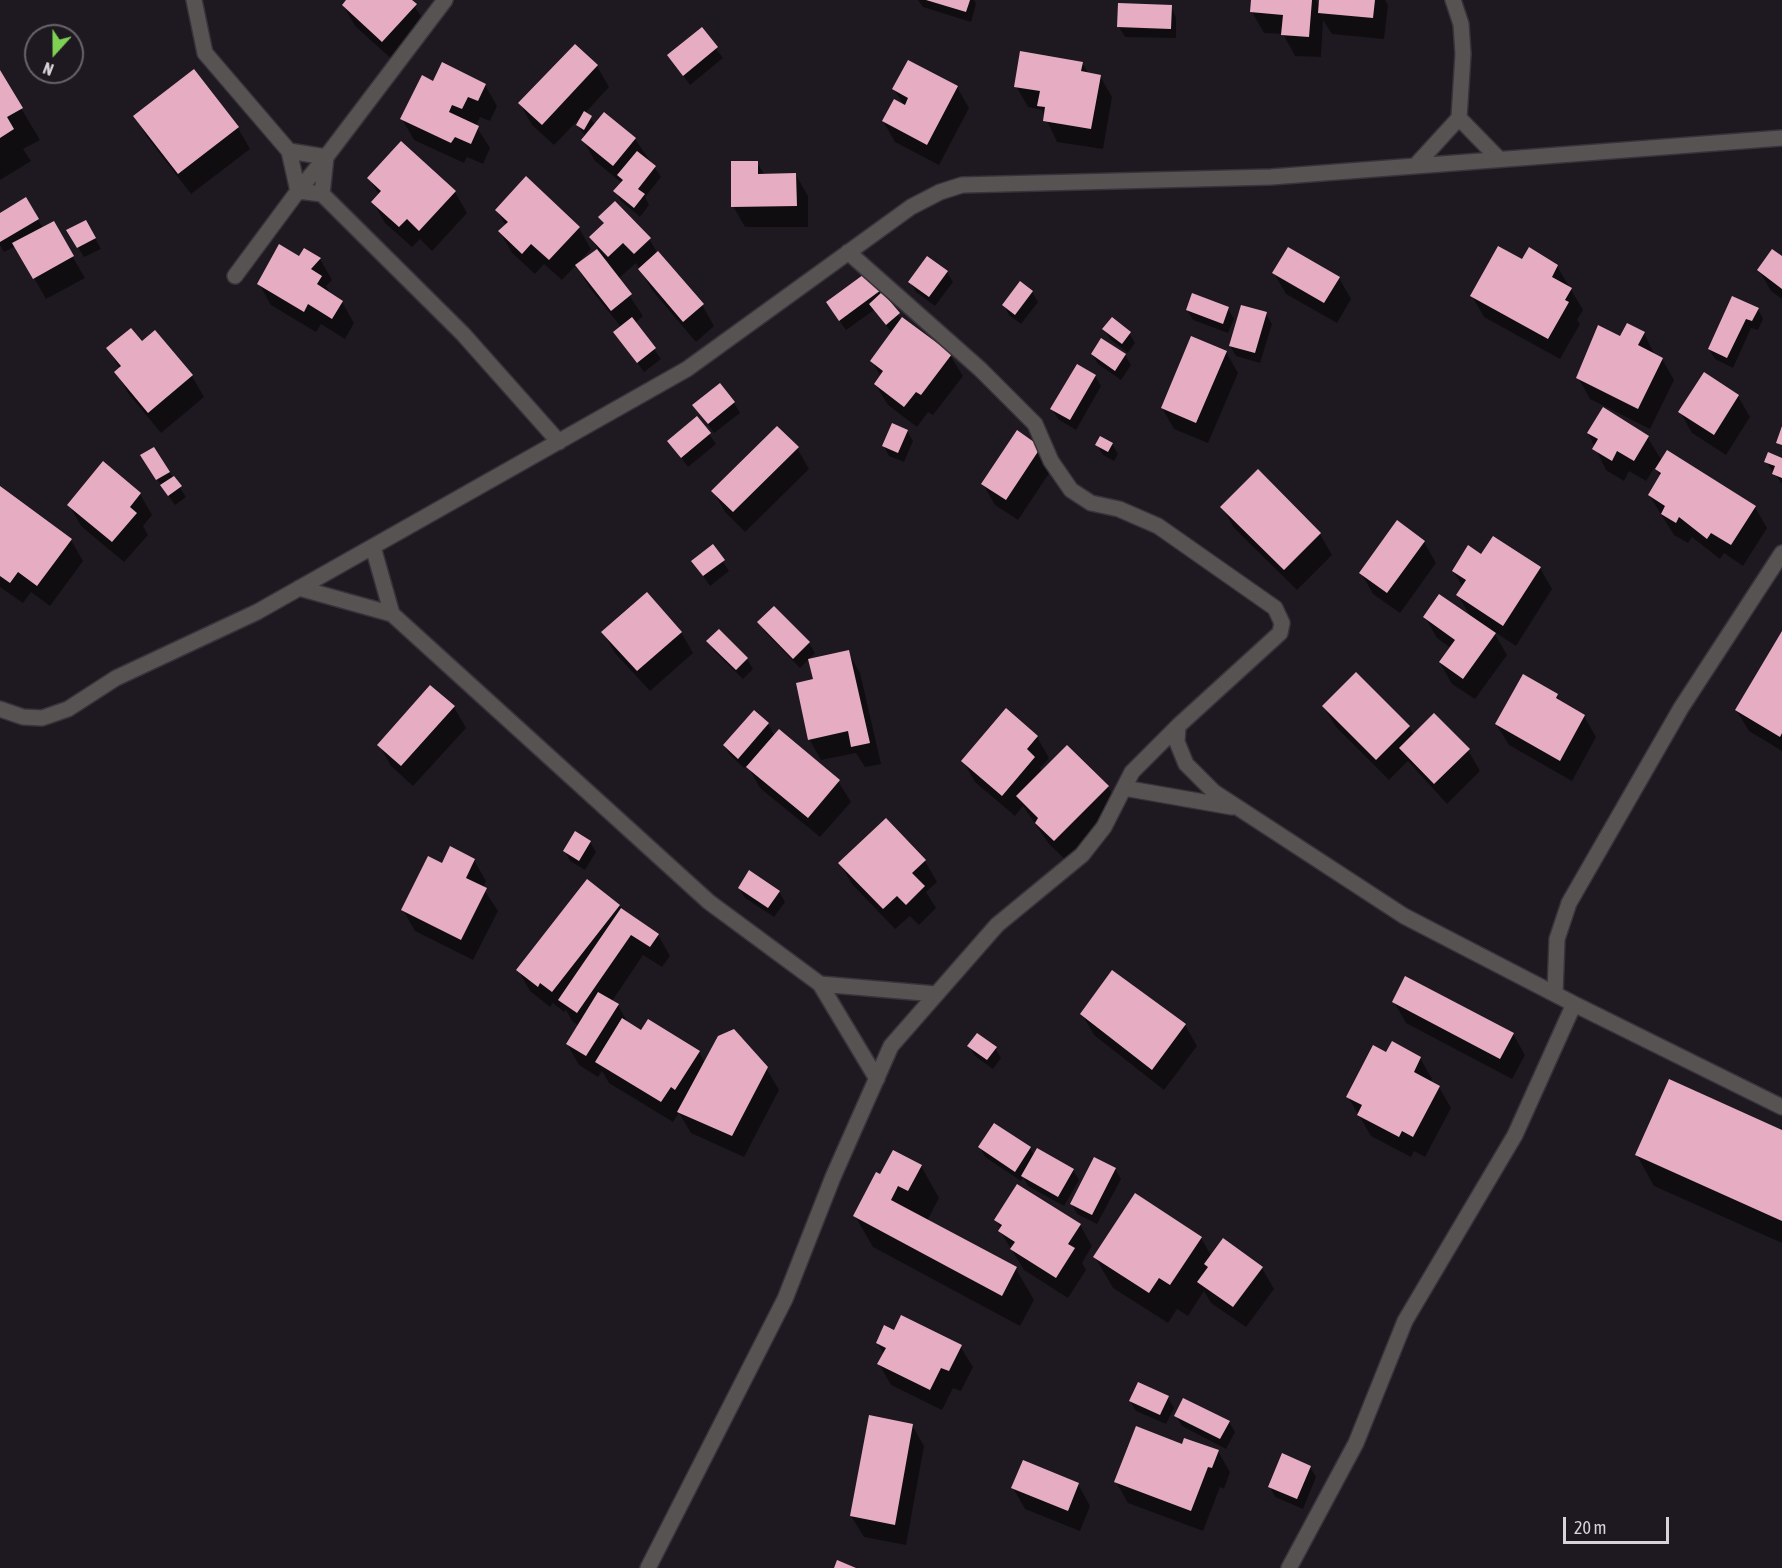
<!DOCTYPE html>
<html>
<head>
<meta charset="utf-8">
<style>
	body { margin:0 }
	#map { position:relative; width:1782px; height:1568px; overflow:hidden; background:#1e1920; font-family:"Asap Condensed",sans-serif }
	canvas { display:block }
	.north { position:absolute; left:24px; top:24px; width:60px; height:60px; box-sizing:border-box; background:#1e1920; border:2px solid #68646a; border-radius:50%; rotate:201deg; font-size:16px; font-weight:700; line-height:24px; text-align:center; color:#d7d4d8 }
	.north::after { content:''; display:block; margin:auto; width:21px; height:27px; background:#7ed153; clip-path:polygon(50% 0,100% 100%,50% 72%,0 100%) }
	.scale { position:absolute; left:1563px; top:1517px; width:106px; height:27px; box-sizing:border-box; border:3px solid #d7d4d8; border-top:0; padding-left:8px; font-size:18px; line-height:21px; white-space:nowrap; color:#d7d4d8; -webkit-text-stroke:4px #1e1920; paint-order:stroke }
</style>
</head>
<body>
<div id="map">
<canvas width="1782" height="1568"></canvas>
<div class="north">N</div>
<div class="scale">20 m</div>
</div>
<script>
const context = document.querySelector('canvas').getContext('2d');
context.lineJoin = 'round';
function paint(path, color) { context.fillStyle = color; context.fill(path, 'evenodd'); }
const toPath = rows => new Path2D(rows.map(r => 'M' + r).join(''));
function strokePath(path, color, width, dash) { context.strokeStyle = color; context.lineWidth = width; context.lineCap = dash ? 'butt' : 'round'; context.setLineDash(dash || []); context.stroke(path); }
paint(toPath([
	[348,0,410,0,428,26,395,62,355,26,343,5],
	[918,0,974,0,976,4,971,22,923,7],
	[1253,0,1316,0,1320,7,1321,0,1385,0,1388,5,1384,39,1332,34,1323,20,1321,57,1295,56,1283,34,1264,33,1252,12],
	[1171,7,1176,17,1176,38,1125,37,1119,27],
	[701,29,723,58,690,85,669,56],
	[1082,63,1089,74,1100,76,1112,97,1103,149,1057,142,1042,110,1028,107,1016,86],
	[597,66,609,87,585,113,596,125,605,114,635,139,661,177,645,197,649,205,640,217,621,201,615,191,622,183,595,161,583,140,586,137,577,125,581,117,554,145,532,125,520,104],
	[194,71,238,128,250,149,191,194,147,137,135,116],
	[0,73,40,140,23,149,31,161,0,180],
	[433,83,485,85,497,106,490,121,480,117,476,126,490,148,483,164,467,157,464,163,414,140,402,119],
	[957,87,969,108,939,165,895,142,883,121,904,106,894,89],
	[757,163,765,175,796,175,808,196,808,227,745,227,733,206],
	[369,178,455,192,467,213,432,251,420,239,412,247,385,223,373,202,379,195],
	[26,199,43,228,53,223,85,278,46,299,16,246,4,252,0,245,0,214],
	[496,210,579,228,591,249,562,280,544,264,535,274,512,253,500,232,506,226],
	[600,217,649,239,658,254,702,305,714,326,696,342,652,290,636,263,618,279,643,316,635,323,661,359,644,372,615,332,621,327,589,287,577,266,598,250,591,237,605,225],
	[86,222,101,249,84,257,68,231],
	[305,250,320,259,332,280,326,286,332,296,342,302,354,323,345,339,321,324,316,332,271,305,259,284,300,258],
	[1782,258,1782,299,1771,291,1759,270],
	[1523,261,1557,266,1583,310,1577,320,1580,324,1560,359,1484,317,1472,296],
	[947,272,953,282,935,306,916,292,910,282],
	[1274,273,1339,278,1351,299,1337,323,1286,294],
	[867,274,902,320,950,355,963,376,933,415,928,412,917,427,888,405,875,384,881,377,872,361,892,333,874,310,846,330,834,313],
	[1032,292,1038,302,1021,324,1009,315,1004,305],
	[1228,309,1234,319,1228,333,1193,320,1187,310],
	[1758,309,1763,319,1758,330,1751,328,1733,368,1715,359,1709,349],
	[1266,314,1272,324,1260,363,1236,356,1230,346],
	[1599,327,1621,338,1644,333,1655,356,1662,359,1674,380,1650,429,1590,399,1578,378],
	[1104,329,1129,333,1135,343,1128,353,1110,339],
	[142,343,192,376,204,397,161,433,128,393,116,372,120,369,108,348],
	[1226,352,1238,373,1208,443,1174,429,1162,408],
	[1092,354,1125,355,1131,365,1121,380,1098,364],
	[1077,366,1095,376,1101,386,1076,430,1058,419,1052,409],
	[1738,396,1750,417,1726,455,1692,433,1680,412],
	[734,403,740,413,714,433,694,405],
	[1603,409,1648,438,1662,461,1755,507,1767,528,1743,566,1724,553,1720,559,1692,537,1688,543,1674,535,1649,495,1661,477,1655,467,1646,481,1629,471,1624,481,1606,470,1588,433],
	[697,418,716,444,688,467,669,442],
	[907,431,913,441,904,462,889,456,883,445],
	[1112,444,1118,454,1114,461,1103,455,1097,445],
	[797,448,809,469,745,532,725,512,713,491],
	[1040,448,1052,469,1018,520,995,505,983,484],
	[154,449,186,497,175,505,148,466],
	[1782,459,1782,484,1766,462],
	[103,463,140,494,152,515,143,526,148,535,124,562,81,526,69,505],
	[0,490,71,540,83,561,50,606,31,592,23,603,0,587],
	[1222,507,1320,534,1332,555,1297,590,1234,528],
	[1424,542,1436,563,1400,613,1373,594,1361,573],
	[712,546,729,571,710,586,693,561],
	[1481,556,1540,568,1552,589,1516,646,1493,631,1507,655,1475,699,1452,684,1440,663,1451,648,1437,638,1425,617,1471,618,1458,595,1463,587,1453,571],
	[774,608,809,643,815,653,800,668,765,632,759,622],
	[719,631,747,659,753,669,743,679,714,651,708,641],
	[681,632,693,653,650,691,615,653,603,633],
	[1782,634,1782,751,1749,731,1736,710],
	[848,652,860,673,881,764,865,767,856,753,821,760,809,739,815,680],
	[1356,674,1409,727,1414,735,1468,750,1480,771,1447,804,1408,761,1389,780,1336,727,1323,706],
	[1557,695,1561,703,1584,716,1596,737,1572,781,1509,745,1496,724],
	[454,707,466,728,413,786,391,766,379,745],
	[754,712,768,724,775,736,838,781,851,802,820,837,760,788,747,765,744,768,730,755,724,745],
	[1037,737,1049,758,1040,768,1042,771,1067,747,1108,787,1120,808,1067,861,1049,844,1023,806,1015,816,975,782,963,761],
	[886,820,925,861,937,882,926,892,936,908,919,925,910,916,895,929,852,884,840,864],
	[590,842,596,852,585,870,570,861,565,851],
	[474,860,486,881,483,888,498,911,473,960,415,931,403,910,442,865],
	[739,888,779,892,785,902,774,917,745,898],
	[619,906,658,935,670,956,662,967,643,955,612,1001,618,1005,629,1025,641,1032,699,1052,705,1063,766,1068,779,1090,744,1157,691,1133,679,1113,673,1122,609,1083,602,1071,598,1077,579,1065,567,1044,579,1026,572,1021,566,1010,564,1012,553,1003,550,1007,530,991,518,970],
	[1394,1002,1513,1034,1525,1055,1512,1079,1406,1023],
	[1082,1014,1185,1025,1197,1046,1164,1090,1094,1035],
	[969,1046,995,1048,1001,1058,993,1069,975,1056],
	[1387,1054,1420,1058,1432,1079,1431,1082,1439,1087,1451,1108,1425,1157,1414,1151,1411,1157,1371,1136,1348,1097],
	[1782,1131,1782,1243,1654,1186,1636,1154],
	[980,1147,1030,1148,1034,1155,1073,1170,1079,1180,1064,1206,1028,1186,1023,1177,1021,1181,985,1157],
	[921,1166,939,1198,927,1221,1016,1269,1034,1300,1020,1326,873,1247,855,1216,880,1176],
	[1115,1169,1121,1179,1097,1224,1077,1214,1072,1204],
	[996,1220,1080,1225,1092,1246,1082,1263,1086,1270,1068,1298,1024,1270,1000,1231,1001,1229],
	[1201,1238,1212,1257,1262,1268,1274,1289,1246,1327,1211,1303,1204,1291,1188,1316,1177,1309,1168,1323,1113,1288,1095,1257],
	[895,1332,960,1346,973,1367,961,1391,953,1388,942,1410,891,1385,879,1364,884,1354,877,1343],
	[1168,1398,1174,1408,1166,1424,1136,1411,1130,1401],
	[1176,1416,1229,1422,1235,1432,1226,1449,1182,1426],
	[912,1425,924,1446,906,1545,864,1537,851,1516],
	[1183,1446,1218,1451,1230,1472,1224,1489,1220,1487,1203,1531,1128,1503,1116,1482],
	[1310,1467,1316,1477,1303,1509,1275,1497,1270,1487],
	[1078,1484,1090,1506,1080,1531,1025,1509,1013,1488]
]), '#0007');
paint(toPath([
	[346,0,412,0,417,4,382,42,342,5],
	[926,0,970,0,966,12],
	[1251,0,1312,0,1309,37,1281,35,1283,15,1250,12],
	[1319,0,1375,0,1373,18,1318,13],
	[1118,3,1172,5,1171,29,1117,27],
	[702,27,718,47,683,76,667,55],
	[575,44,598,65,542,125,518,103],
	[1020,51,1083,62,1081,71,1101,75,1091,129,1043,121,1045,107,1037,106,1040,91,1014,87],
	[908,60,958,86,927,145,882,121,894,99,905,105,908,98,892,89],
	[442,62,486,84,478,101,468,97,462,109,452,105,449,112,479,126,471,144,455,137,451,143,400,119,422,75,433,81],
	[194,69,239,127,178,174,133,116],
	[0,70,23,108,7,117,14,129,0,138],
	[584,111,592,116,584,130,576,125],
	[604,112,636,138,613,166,581,140],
	[401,141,456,191,419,231,407,219,399,227,371,202,381,191,367,178],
	[637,151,656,166,638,189,645,194,634,208,613,191,623,180,617,175],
	[731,161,758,161,758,174,796,173,797,206,731,207],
	[526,176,580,227,549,260,531,244,522,254,498,231,508,222,495,210],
	[26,197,39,219,0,242,0,213],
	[615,201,651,238,634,254,623,243,608,257,589,237,604,223,598,217],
	[86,220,96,238,77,248,66,230],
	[54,221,74,256,33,279,12,243],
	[279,244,299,256,304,248,321,258,311,269,322,276,317,284,343,301,332,319,308,304,304,312,257,284],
	[1498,246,1522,259,1529,247,1558,265,1552,277,1572,288,1565,300,1569,302,1548,339,1470,296],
	[1288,247,1340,277,1324,303,1272,273],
	[597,249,632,294,611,311,575,265],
	[1772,249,1782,256,1782,289,1757,270],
	[658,251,704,304,683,322,638,269],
	[927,256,948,271,929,297,908,282],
	[867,272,881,290,839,321,826,302],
	[1020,281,1033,291,1015,315,1002,305],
	[882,292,900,313,886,325,869,304],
	[1192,293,1229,307,1223,324,1186,310],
	[1732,296,1759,308,1752,321,1746,319,1727,358,1708,349],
	[1241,305,1267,312,1255,353,1229,346],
	[632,317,656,348,637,363,613,332],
	[902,317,952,354,921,395,916,392,904,407,874,384,883,371,870,361],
	[1112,317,1131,332,1122,344,1102,329],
	[1627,323,1645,332,1638,345,1663,358,1638,409,1576,378,1598,325,1620,336],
	[131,328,142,341,155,330,193,375,148,413,114,372,121,366,106,348],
	[1191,336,1227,351,1196,423,1161,408],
	[1101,338,1126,354,1115,371,1091,354],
	[1077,364,1096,375,1070,420,1050,409],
	[1704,372,1739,395,1714,435,1678,412],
	[720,383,735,402,708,424,692,405],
	[1603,407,1649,436,1634,461,1617,451,1612,461,1592,449,1598,439,1587,433],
	[697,416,711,433,681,458,667,441],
	[892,423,908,430,898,453,882,446],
	[777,426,799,447,733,512,711,491],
	[1782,426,1782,445,1776,443],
	[1017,430,1041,447,1006,500,981,484],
	[1100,436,1113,443,1108,452,1095,445],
	[154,447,170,472,156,480,140,455],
	[1667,450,1756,506,1731,545,1711,533,1707,539,1679,517,1676,523,1661,514,1665,506,1648,495,1661,473,1655,469],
	[1768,452,1782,458,1782,478,1772,474,1775,466,1764,462],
	[103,461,141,493,130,507,137,513,112,542,67,505],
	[1258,469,1321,533,1284,570,1220,507],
	[174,476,182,486,168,496,160,485],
	[0,486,72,539,37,586,18,572,10,583,0,576],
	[1397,520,1425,541,1387,593,1359,573],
	[1493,536,1541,567,1503,626,1456,595,1466,580,1452,571,1468,545,1481,554],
	[713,544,725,560,703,576,691,561],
	[647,592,682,632,637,671,601,632],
	[1439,594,1496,633,1463,679,1439,662,1455,640,1423,617],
	[774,606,810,642,793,659,757,622],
	[719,629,748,658,736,670,706,641],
	[1782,631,1782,733,1780,737,1735,710],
	[849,650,870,743,851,747,848,731,808,740,796,683,813,679,808,659],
	[1356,672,1410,726,1376,760,1322,706],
	[1523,674,1558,694,1556,698,1585,715,1560,761,1495,724],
	[430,685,455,706,401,766,377,745],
	[1006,708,1038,736,1027,749,1035,757,1002,796,961,761],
	[754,710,769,723,738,759,723,745],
	[1434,713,1470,749,1434,784,1399,748],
	[779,729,840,780,808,818,746,767],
	[1067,745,1109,786,1054,841,1035,823,1038,818,1016,796],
	[886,818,926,860,912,873,925,886,906,905,897,896,883,909,838,863],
	[575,831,591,841,579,861,563,851],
	[450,846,475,859,466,878,487,888,461,940,401,910,428,856,442,863],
	[749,870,780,891,768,908,738,888],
	[587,879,620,905,552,992,540,983,538,987,516,970],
	[621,908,659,934,650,947,631,935,577,1013,558,1000],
	[1112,970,1186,1024,1152,1070,1080,1014],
	[1405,976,1514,1033,1500,1059,1392,1002],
	[598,992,619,1004,586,1056,566,1044],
	[622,1018,641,1030,648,1019,700,1051,675,1090,671,1087,661,1102,595,1062],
	[734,1029,768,1067,732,1136,677,1112,718,1036],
	[977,1033,997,1047,987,1060,967,1046],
	[1392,1041,1421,1057,1414,1072,1440,1086,1413,1137,1402,1131,1399,1137,1357,1115,1362,1105,1346,1097,1373,1045,1386,1052],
	[1669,1079,1782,1130,1782,1221,1635,1155],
	[994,1123,1031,1147,1015,1172,978,1147],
	[1037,1148,1074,1169,1058,1197,1021,1176],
	[893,1150,922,1165,908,1191,898,1186,891,1200,1017,1267,1002,1296,853,1216,876,1172,880,1174],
	[1094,1157,1116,1168,1092,1215,1070,1204],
	[1017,1184,1081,1224,1068,1244,1075,1248,1056,1278,1010,1249,1015,1242,998,1231,1002,1225,994,1220],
	[1135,1193,1202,1237,1170,1285,1159,1278,1149,1293,1093,1257],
	[1223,1238,1263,1267,1233,1307,1197,1282,1208,1267,1204,1264],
	[901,1315,962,1345,949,1371,941,1368,930,1390,877,1364,886,1348,876,1343,884,1325,894,1330],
	[1138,1382,1169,1396,1160,1415,1129,1401],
	[1183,1398,1230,1421,1220,1439,1174,1416],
	[869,1415,913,1424,895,1525,850,1516],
	[1136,1426,1182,1444,1184,1438,1219,1450,1212,1468,1208,1467,1191,1511,1114,1482],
	[1282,1453,1311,1466,1297,1499,1268,1487],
	[1023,1460,1079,1483,1068,1511,1011,1488],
	[837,1560,856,1568,834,1568]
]), '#e6adc2');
const minor = toPath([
	[194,0,205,53,289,151,298,191],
	[445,0,326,157,322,194,463,334,559,442],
	[1459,118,1499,159],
	[289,151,326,157,298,191],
	[1415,166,1459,118,1463,54,1461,24,1453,0],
	[848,252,980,369,1035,424,1051,461,1071,490,1091,503,1119,509,1158,526,1275,608,1282,623,1280,633,1178,726,1177,742,1186,764,1214,792,1404,916,1574,1004,1782,1107],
	[235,276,298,191,322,194],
	[373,547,392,614],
	[299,588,392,614,709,902,820,984,877,1079],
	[0,709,23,717,42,718,68,709,116,678,257,612,687,369,911,207,940,192,962,185,1271,177,1782,138],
	[1124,788,1232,807],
	[820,984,936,994],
	[1555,994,1557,939,1569,903,1681,708,1782,553],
	[648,1568,785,1299,833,1177,891,1046,997,925,1082,855,1104,827,1132,772,1178,726],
	[1289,1568,1356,1443,1405,1321,1515,1135,1574,1004]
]);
strokePath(minor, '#38333a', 18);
strokePath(minor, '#585353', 15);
</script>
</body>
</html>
